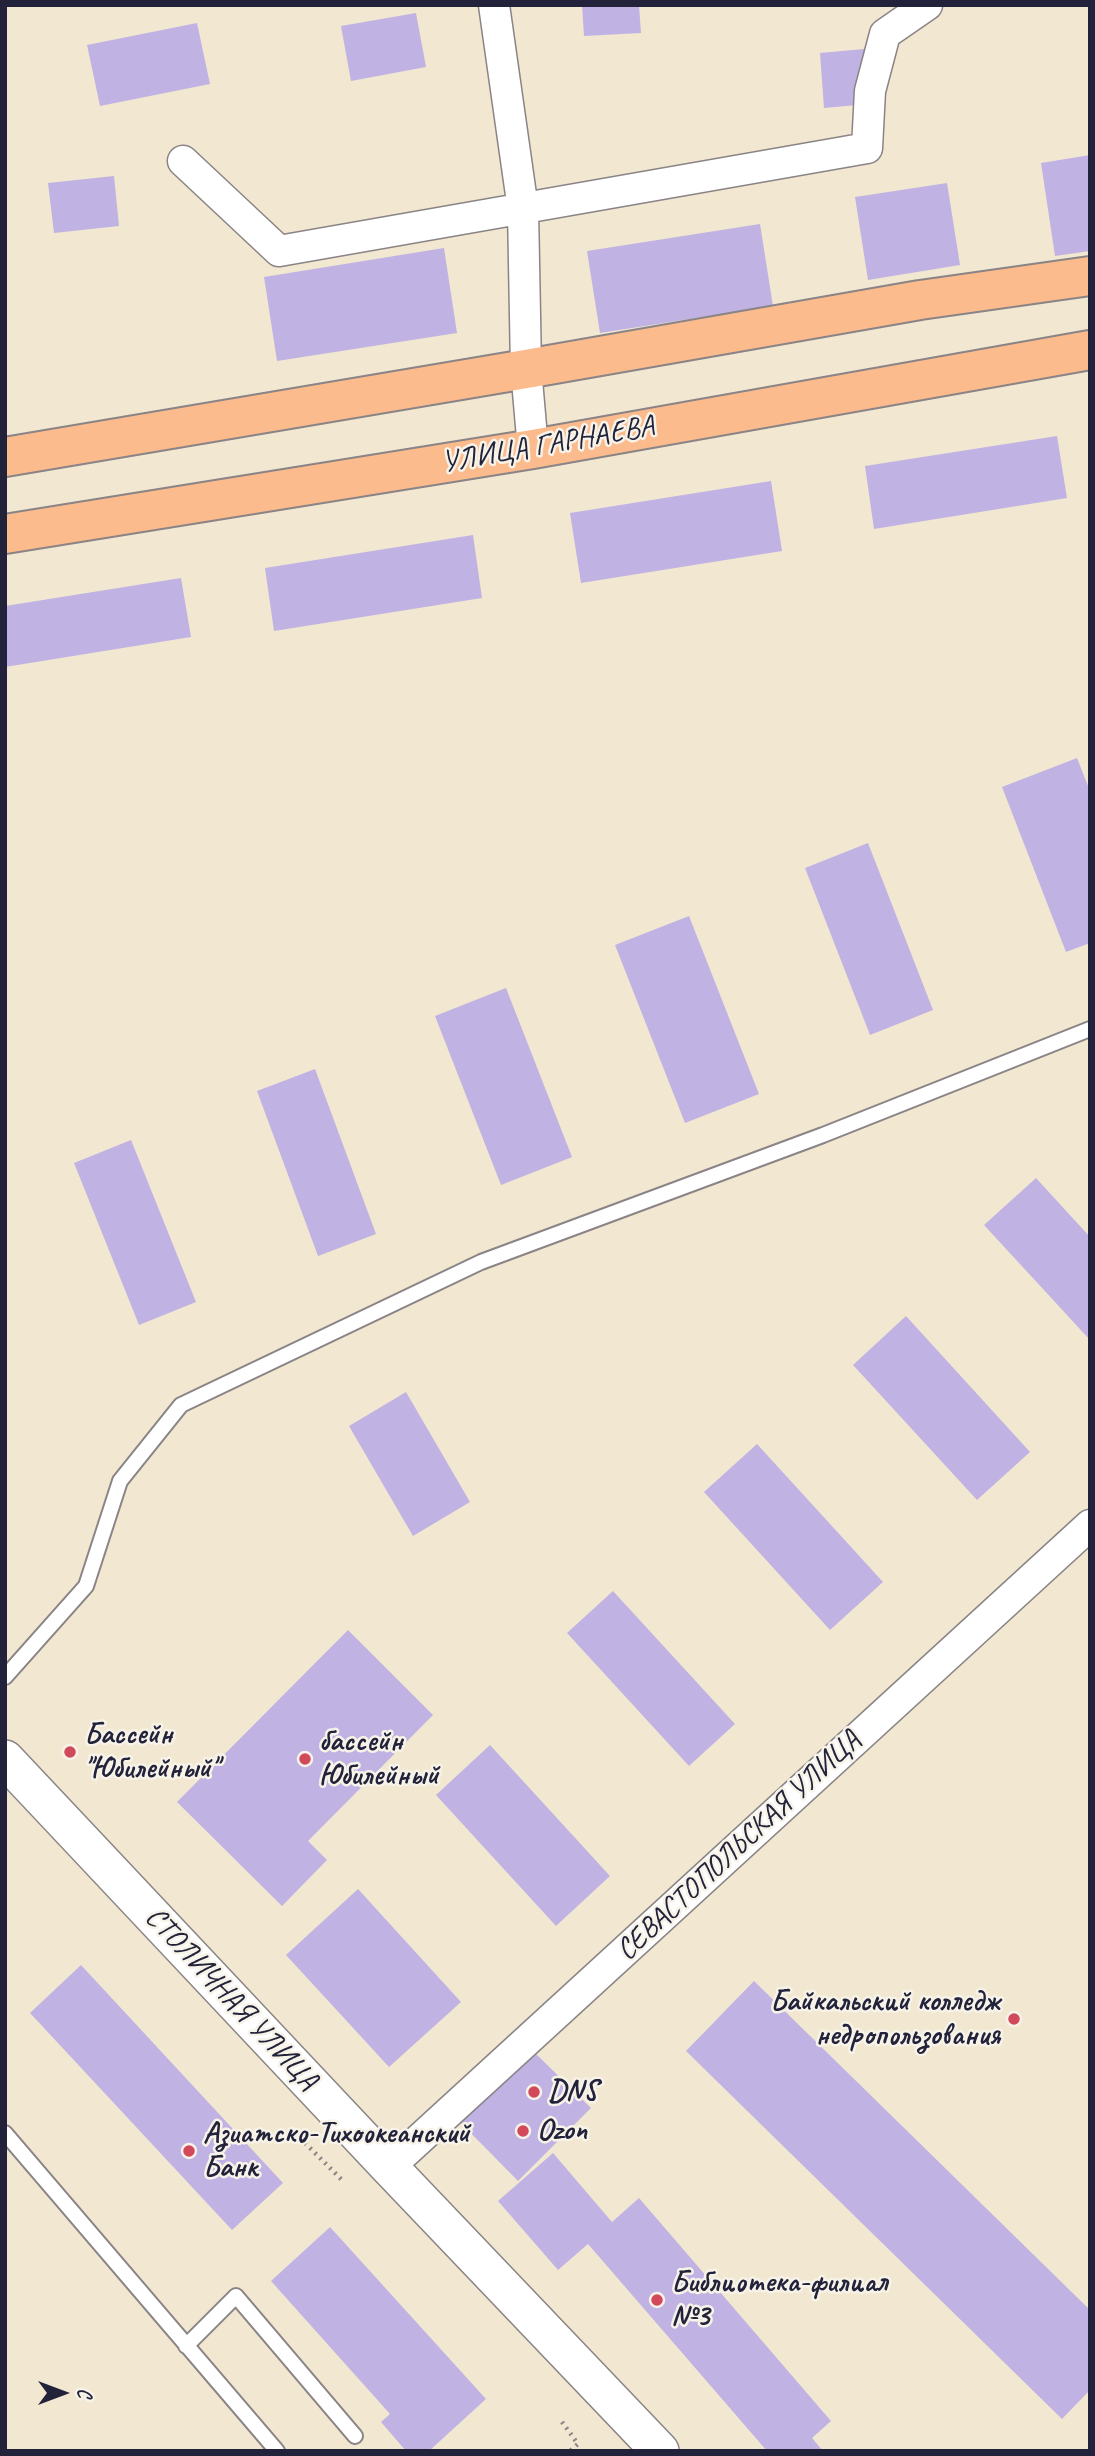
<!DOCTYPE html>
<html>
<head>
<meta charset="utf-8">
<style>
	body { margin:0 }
	#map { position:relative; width:1095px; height:2456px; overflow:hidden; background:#f2e7d0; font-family:Caveat,sans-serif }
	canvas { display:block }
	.frame { position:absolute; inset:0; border:7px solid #22223b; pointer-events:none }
	.north { position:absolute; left:28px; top:2358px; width:70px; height:70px; -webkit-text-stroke:5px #f7f3e8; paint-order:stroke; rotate:90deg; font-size:19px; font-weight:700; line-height:28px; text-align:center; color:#22223b }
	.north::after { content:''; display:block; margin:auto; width:24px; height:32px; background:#22223b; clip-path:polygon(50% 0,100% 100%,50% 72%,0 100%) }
</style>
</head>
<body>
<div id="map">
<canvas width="1095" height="2456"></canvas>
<div class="frame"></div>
<div class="north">С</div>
</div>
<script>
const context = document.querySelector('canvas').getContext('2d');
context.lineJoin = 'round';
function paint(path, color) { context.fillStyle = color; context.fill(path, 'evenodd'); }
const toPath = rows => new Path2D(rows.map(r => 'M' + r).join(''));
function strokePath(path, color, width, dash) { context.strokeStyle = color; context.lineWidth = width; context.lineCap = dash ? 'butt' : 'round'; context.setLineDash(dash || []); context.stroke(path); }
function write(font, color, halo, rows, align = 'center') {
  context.font = font + ' Caveat,sans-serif'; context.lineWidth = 5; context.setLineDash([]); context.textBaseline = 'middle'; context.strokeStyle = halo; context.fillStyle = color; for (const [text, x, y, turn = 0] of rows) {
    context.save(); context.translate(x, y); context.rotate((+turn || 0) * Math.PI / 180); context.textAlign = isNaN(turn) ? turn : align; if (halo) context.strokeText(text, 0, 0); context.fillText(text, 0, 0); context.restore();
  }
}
paint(toPath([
	[582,5,639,5,641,33,584,36],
	[416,13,426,67,351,81,341,26],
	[197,23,210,84,100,106,87,45],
	[864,49,869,104,824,108,820,53],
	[1090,155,1090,251,1055,256,1041,163],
	[114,176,119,226,54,233,48,183],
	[947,183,960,265,868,280,855,197],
	[760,224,773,306,600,333,587,251],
	[444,248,457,333,277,361,264,277],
	[1057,436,1067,498,874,529,865,466],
	[771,481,782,551,581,583,570,513],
	[473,535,482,598,274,631,265,568],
	[181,578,191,637,5,667,5,606],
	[1077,758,1090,791,1090,943,1066,952,1002,787],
	[868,843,933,1010,870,1035,805,868],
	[689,916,759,1094,685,1123,615,945],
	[506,988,572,1157,501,1185,435,1016],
	[315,1069,376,1234,318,1256,257,1091],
	[131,1140,196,1302,139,1325,74,1163],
	[1036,1178,1090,1237,1090,1340,984,1225],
	[906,1316,1030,1452,977,1500,853,1365],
	[406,1392,470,1502,413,1536,349,1426],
	[757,1444,883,1582,830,1630,704,1492],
	[613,1591,735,1724,689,1766,567,1633],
	[348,1630,433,1715,308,1841,327,1860,282,1906,177,1802],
	[490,1745,610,1876,556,1926,436,1795],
	[358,1889,461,2002,389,2067,286,1955],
	[81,1965,283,2183,232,2230,30,2013],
	[754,1981,1090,2310,1090,2390,1062,2419,686,2051],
	[528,2046,591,2108,518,2181,456,2118],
	[553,2153,612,2222,639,2198,831,2421,812,2438,823,2451,767,2451,588,2244,558,2270,498,2201],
	[330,2227,486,2399,429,2451,406,2451,381,2422,390,2414,271,2281]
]), '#c0b3e4');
const service = toPath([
	[5,1677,86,1586,120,1481,181,1405,481,1262,823,1135,1090,1029],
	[5,2133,277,2451],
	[186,2346,236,2296,355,2436]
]);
const minor = toPath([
	[494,5,523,209,526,369,533,449],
	[183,161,279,251,867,148,870,91,885,34,927,5],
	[389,2167,1090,1525]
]);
const tertiary = toPath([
	[5,1759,389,2167,660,2451]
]);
const primary = toPath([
	[5,457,526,369,920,300,1090,276],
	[5,534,533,449,1090,350]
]);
strokePath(service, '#8a8486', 18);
strokePath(minor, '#8a8486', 33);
strokePath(tertiary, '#8a8486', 40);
strokePath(primary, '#8a8486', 42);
strokePath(toPath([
	[305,2143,344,2182],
	[562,2422,578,2444,570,2451]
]), '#8a8486', 4.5, [2, 5]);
strokePath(service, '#fff', 14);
strokePath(minor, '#fff', 30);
strokePath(tertiary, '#fff', 37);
strokePath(primary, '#fbbb8d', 38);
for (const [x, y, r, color] of [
	[70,1752,7,"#d1495b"],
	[305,1759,7,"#d1495b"],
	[1014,2019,7,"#d1495b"],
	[534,2092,7,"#d1495b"],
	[523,2131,7,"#d1495b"],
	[189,2151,7,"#d1495b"],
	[657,2300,7,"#d1495b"]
]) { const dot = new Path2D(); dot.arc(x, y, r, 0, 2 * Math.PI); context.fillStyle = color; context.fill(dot); strokePath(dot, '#f7f3e8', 2.5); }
write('30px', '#22223b', '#f7f3e8', [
	["УЛИЦА ГАРНАЕВА",548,445,-10],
	["СЕВАСТОПОЛЬСКАЯ УЛИЦА",739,1846,-43],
	["СТОЛИЧНАЯ УЛИЦА",231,1999,47]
]);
write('bold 30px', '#22223b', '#f7f3e8', [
	["Бассейн",84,1735],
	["\"Юбилейный\"",84,1769],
	["бассейн",319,1742],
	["Юбилейный",319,1776],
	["Байкальский колледж",1000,2002,"right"],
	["недропользования",1000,2036,"right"],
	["DNS",548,2092],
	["Ozon",537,2131],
	["Азиатско-Тихоокеанский",203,2134],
	["Банк",203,2168],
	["Библиотека-филиал",671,2283],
	["№3",671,2317]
], 'left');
</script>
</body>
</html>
